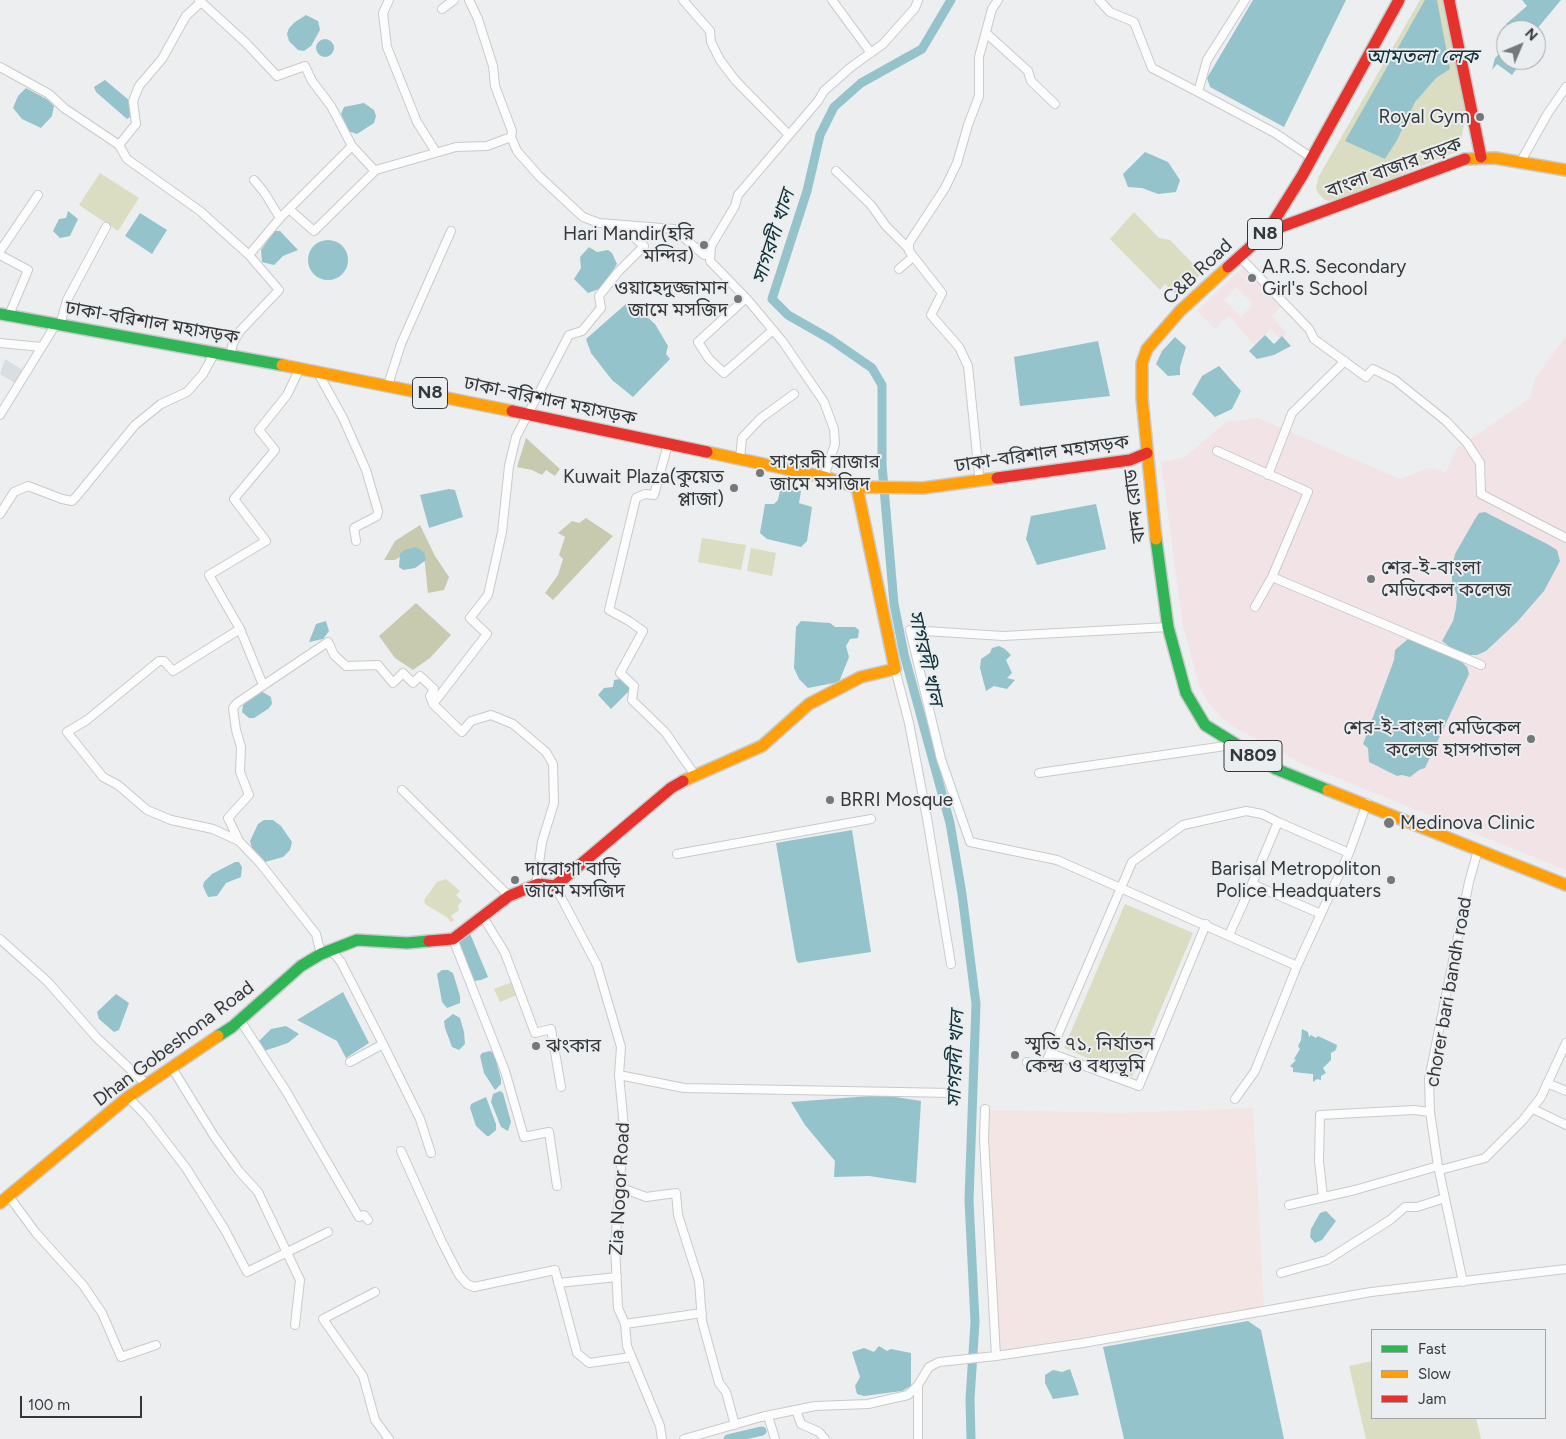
<!DOCTYPE html>
<html>
<head>
<meta charset="utf-8">
<style>
	body { margin:0 }
	#map { position:relative; width:1566px; height:1439px; overflow:hidden; background:#eceef0; font-family:Figtree,sans-serif }
	canvas { display:block }
	.legend { position:absolute; left:1371px; top:1329px; width:175px; height:90px; box-sizing:border-box; background:#ebeef1; border:1px solid #a2a5a7; margin:0; padding:6px 9px; list-style:none; font-size:15px; color:#353738 }
	.legend li { display:flex; align-items:center; gap:10px; height:25px }
	.legend b { width:25px; border:1px solid #a2a5a7 }
	.north { position:absolute; left:1496px; top:20px; width:50px; height:50px; box-sizing:border-box; background:#ebeef1; border:1px solid #a2a5a7; border-radius:50%; rotate:45deg; font-size:14px; font-weight:700; line-height:20px; text-align:center; color:#353738 }
	.north::after { content:''; display:block; margin:auto; width:18px; height:22px; background:#757778; clip-path:polygon(50% 0,100% 100%,50% 72%,0 100%) }
	.scale { position:absolute; left:20px; top:1396px; width:122px; height:22px; box-sizing:border-box; border:2px solid #353738; border-top:0; padding-left:6px; font-size:15px; line-height:18px; white-space:nowrap; color:#353738; -webkit-text-stroke:4px #ebeef1; paint-order:stroke }
</style>
</head>
<body>
<div id="map">
<canvas width="1566" height="1439"></canvas>
<ul class="legend">
<li><b style="height:6px;background:#30b455"></b>Fast</li>
<li><b style="height:6px;background:#ff9f0a"></b>Slow</li>
<li><b style="height:6px;background:#e5322d"></b>Jam</li>
</ul>
<div class="north">N</div>
<div class="scale">100 m</div>
</div>
<script>
const context = document.querySelector('canvas').getContext('2d');
context.lineJoin = 'round';
function paint(path, color) { context.fillStyle = color; context.fill(path, 'evenodd'); }
const toPath = rows => new Path2D(rows.map(r => 'M' + r).join(''));
function strokePath(path, color, width, dash) { context.strokeStyle = color; context.lineWidth = width; context.lineCap = dash ? 'butt' : 'round'; context.setLineDash(dash || []); context.stroke(path); }
function write(font, color, halo, rows, align = 'center') {
  context.font = font + ' Figtree,"Noto Sans Bengali",sans-serif'; context.lineWidth = 4; context.setLineDash([]); context.textBaseline = 'middle'; context.strokeStyle = halo; context.fillStyle = color; for (const [text, x, y, turn = 0] of rows) {
    context.save(); context.translate(x, y); context.rotate((+turn || 0) * Math.PI / 180); context.textAlign = isNaN(turn) ? turn : align; if (halo) context.strokeText(text, 0, 0); context.fillText(text, 0, 0); context.restore();
  }
}
paint(toPath([
	[5,359,23,370,15,383,0,374]
]), '#d9dee3');
paint(toPath([
	[1253,1108,1264,1307,997,1351,988,1167,989,1110,1122,1113]
]), '#f2e5e4');
paint(toPath([
	[1246,265,1264,285,1257,291,1265,286,1283,305,1271,316,1287,333,1280,339,1271,329,1254,345,1229,316,1215,329,1197,311,1238,272,1254,288,1239,271],
	[1236,287,1253,304,1241,317,1224,300],
	[1566,336,1566,870,1302,764,1234,727,1220,716,1208,702,1200,688,1183,626,1161,462,1185,457,1226,422,1258,418,1400,479,1428,468,1446,472,1456,449,1530,398,1535,378]
]), '#f2e4e6');
paint(toPath([
	[1420,0,1445,0,1464,104,1465,121,1460,144,1456,152,1347,197,1329,201,1325,200,1318,193,1316,187,1319,176],
	[100,173,139,198,118,231,79,205],
	[1134,212,1159,238,1170,240,1202,273,1178,297,1165,284,1160,290,1110,239],
	[702,538,746,545,741,570,698,562],
	[751,548,776,553,772,576,747,571],
	[446,879,460,891,456,895,462,901,458,906,459,910,451,916,454,920,450,922,448,918,425,904,424,900,437,882],
	[1125,904,1193,933,1132,1077,1064,1048],
	[512,982,517,995,500,1002,494,989],
	[1372,1361,1372,1418,1476,1418,1481,1439,1366,1439,1349,1366]
]), '#dbddc2');
paint(toPath([
	[526,438,560,469,555,476,546,470,542,475,532,470,517,467],
	[586,518,613,536,553,600,545,593,558,575,563,559,559,555,565,537,558,533,572,521,579,523],
	[420,525,435,556,449,577,444,590,428,593,424,555,410,550,395,560,384,560,395,541],
	[416,603,451,635,430,658,413,670,395,658,379,636]
]), '#c7caae');
paint(toPath([
	[1253,0,1346,0,1284,127,1210,87,1207,78],
	[1425,0,1437,0,1450,69,1436,78,1415,102,1397,140,1385,159,1345,141],
	[1522,0,1561,0,1536,30,1513,30,1506,24,1527,6],
	[306,15,318,21,320,30,311,46,304,51,298,50,289,41,287,34,289,28,295,22],
	'316 48a9 9 0 1 1 18 0a9 9 0 1 1-18 0Z',
	[1499,54,1506,60,1523,60,1512,75,1497,64,1492,70,1495,58],
	[105,80,130,101,130,117,127,119,96,92,94,87],
	[26,88,48,100,54,106,52,116,41,128,22,119,13,108,18,96],
	[364,103,374,110,376,116,374,123,357,134,348,131,341,114,344,107],
	[1145,152,1168,162,1180,180,1176,192,1158,194,1142,188,1128,187,1123,174],
	[68,211,78,219,70,236,60,238,53,231,59,219,66,218],
	[140,213,167,230,152,254,125,236],
	[274,231,280,231,298,250,283,256,274,265,262,262,261,250],
	'308 260a20 20 0 1 1 40 0a20 20 0 1 1-40 0Z',
	[589,247,597,252,608,250,612,253,617,264,602,288,588,293,574,279,581,268,580,257],
	[627,303,633,304,655,324,668,346,666,354,670,359,633,397,612,380,591,353,586,339],
	[1265,335,1274,344,1282,336,1291,346,1274,355,1257,359,1249,351],
	[1175,337,1186,347,1180,367,1180,375,1168,376,1156,364,1162,351],
	[1098,341,1110,396,1020,406,1014,357],
	[1219,366,1241,391,1232,409,1215,417,1192,394,1202,376],
	[781,486,801,491,799,503,812,507,807,541,801,547,767,539,760,533,765,504,774,504,778,500],
	[449,489,455,490,463,517,429,528,420,495],
	[1096,504,1106,549,1037,565,1026,539,1031,516],
	[1485,512,1549,545,1557,550,1560,561,1544,591,1517,622,1486,651,1477,655,1470,655,1454,650,1442,641,1453,621,1456,608,1457,596,1452,582,1452,567,1455,554,1475,519,1479,513],
	[416,547,424,552,426,560,415,568,403,570,399,567,400,554,404,550],
	[326,621,329,631,323,639,309,642,316,624],
	[801,621,830,623,835,627,855,627,859,630,858,638,850,639,846,646,849,657,839,682,808,688,799,679,794,668,796,627],
	[1408,639,1461,661,1467,667,1469,674,1425,768,1419,770,1410,777,1402,775,1397,776,1369,762,1368,748,1363,744,1394,660,1395,650],
	[999,646,1005,649,1011,655,1006,660,1012,673,1007,678,1015,680,1007,689,994,686,986,691,980,668,981,659,990,653,992,648],
	[620,679,631,689,611,709,598,695,604,688,613,687,614,680],
	[261,691,271,697,272,704,268,709,254,718,249,718,242,712,243,705],
	[264,820,273,820,281,826,292,842,290,850,283,857,265,862,254,855,250,841,258,824],
	[852,830,871,952,798,963,796,959,776,843],
	[235,862,239,862,242,867,241,877,226,883,217,896,208,897,203,886,204,882,212,874],
	[469,931,488,977,481,980,474,981,458,939],
	[442,970,448,970,453,973,460,996,460,1003,447,1008,442,1002,437,974],
	[343,992,369,1043,346,1058,337,1041,297,1020],
	[116,994,129,1003,119,1030,114,1032,99,1019,97,1012],
	[453,1014,460,1018,464,1032,465,1044,459,1050,452,1047,445,1028,444,1021],
	[286,1026,299,1034,288,1043,264,1051,259,1041,271,1029],
	[1302,1029,1308,1032,1309,1037,1311,1035,1316,1038,1318,1036,1337,1045,1336,1050,1331,1053,1331,1060,1323,1068,1326,1073,1321,1076,1321,1080,1317,1079,1313,1082,1313,1074,1293,1072,1293,1068,1290,1066,1296,1060,1294,1059,1300,1049,1298,1046,1301,1040],
	[490,1051,494,1053,501,1079,501,1084,495,1090,484,1073,480,1056,482,1053],
	[500,1091,503,1093,511,1122,508,1131,501,1127,491,1102,493,1094],
	[883,1095,921,1101,916,1183,869,1176,834,1177,835,1161,805,1125,791,1102],
	[486,1097,496,1124,496,1130,489,1136,487,1136,476,1126,470,1108,471,1104],
	[1326,1211,1336,1221,1322,1240,1315,1243,1310,1237,1311,1229,1320,1213],
	[1248,1321,1261,1330,1284,1439,1124,1439,1103,1347],
	[879,1346,887,1351,891,1349,911,1353,911,1386,902,1391,864,1396,857,1394,855,1386,860,1377,852,1352,864,1348,874,1352],
	[1070,1369,1079,1395,1053,1399,1045,1383,1045,1375,1053,1370,1062,1372]
]), '#94c3cc');
strokePath(toPath([
	[951,0,922,49,861,83,834,107,820,135,807,191,772,299,788,315,830,339,872,368,882,385,882,465,894,604,904,654,950,823,962,894,976,1004,969,1200,975,1322,970,1399,971,1439],
	[728,1439,762,1431]
]), '#94c3cc', 9);
const street = toPath([
	[199,0,246,43,277,76,305,66,312,81,331,106,352,146,375,171],
	[389,0,383,13,387,47,417,122,436,152],
	[469,0,478,19,493,66,495,86,512,131,511,137,517,151,539,176,583,217,599,223,674,229,704,255,710,254],
	[683,0,710,31,711,42,720,60,735,80,789,135],
	[832,0,871,53],
	[1099,0,1110,12,1134,22,1152,68,1198,92],
	[1245,0,1207,60,1198,92,1275,133,1312,158],
	[201,2,186,16,162,59,139,86,133,101,136,124,119,145,127,159,200,211,249,255,279,290,240,331,233,343,230,355],
	[442,9,454,0],
	[986,33,1028,71,1031,81,1055,104],
	[0,67,49,94,64,108,119,145],
	[1521,161,1548,113,1566,87],
	[836,171,871,205,886,226,909,249],
	[289,209,314,231,376,170,456,147,487,146,511,137],
	[280,218,352,146],
	[0,251,38,195],
	[0,255,28,270,9,315],
	[249,255,280,218,264,192,254,180],
	[1240,257,1309,329,1314,339,1366,377,1373,369,1395,380,1446,421,1467,443,1480,463,1481,494,1566,538],
	[899,269,913,257],
	[746,298,698,342,709,359,724,373,773,330],
	[60,325,67,300,106,227],
	[0,343,41,347],
	[318,373,343,418,366,470,378,511,377,516,354,528,356,541],
	[388,385,401,344,451,231],
	[0,415,56,324],
	[668,444,654,495,645,494,636,498,609,610,629,621,643,631,620,673,634,686,632,700,665,732,695,775],
	[1217,451,1308,492,1272,577,1255,607],
	[740,459,742,438,761,418,794,394],
	[979,475,968,366,959,347,931,315,942,293,909,251,909,243,945,188,957,163,968,125,979,96,979,57,992,9,998,0],
	[1268,475,1292,413,1345,361],
	[824,477,835,444,834,429,824,402,783,342,747,299,710,261,711,246,735,206,738,195,818,101,824,91,851,67,883,44,915,8,918,0],
	[0,514,14,492,28,486,62,499,72,501,76,497,135,425,161,404,187,392,203,374,215,352],
	[1272,577,1481,665],
	[1168,627,1003,636,910,630,941,759,970,842,1057,860,1297,966,1349,853],
	[240,629,209,575,266,541,234,499,275,450,259,430,287,395,300,368],
	[895,669,909,723,927,818,951,964],
	[263,685,240,629,173,671,164,661,159,661,87,720,67,732,103,777,118,785,147,810,171,820,213,829,239,841,260,863,316,934,321,954],
	[433,704,462,732,471,721,491,715,513,724,546,752,553,764,554,803,542,842,536,885],
	[1039,773,1232,745],
	[402,790,509,896],
	[239,841,228,818,249,795,240,772,241,747,236,730,233,708,237,703,328,642,334,655,346,666,378,665,393,683,403,673,413,683,420,676,434,689,430,696,433,704,487,634,470,618,488,595,502,532,509,466,516,437,569,335,582,331,601,308,599,296,618,272,644,246,635,238,637,226],
	[677,854,871,819],
	[555,886,597,965,621,1047,619,1075,624,1127,615,1246,618,1308,625,1324,627,1346,660,1426,662,1439],
	[1321,914,1252,884,1278,822,1349,853,1367,803],
	[482,915,505,953,535,1033,551,1029,561,1087],
	[1229,935,1252,884],
	[0,939,48,982,97,1038,145,1083],
	[453,939,505,1071,524,1137,549,1132,557,1186],
	[331,950,341,962,383,1044,420,1119,431,1153],
	[240,1020,286,1091,359,1217,364,1215,368,1220],
	[1050,1053,1139,1086,1206,924],
	[350,1062,383,1044],
	[1027,1062,1044,1067,1132,862,1183,825,1246,811,1262,814,1278,822],
	[172,1068,214,1136,239,1171,258,1192,300,1280,295,1325],
	[619,1075,684,1088,952,1093],
	[1547,1083,1566,1091],
	[128,1097,147,1117,186,1168,225,1230,247,1272,328,1232],
	[1235,1099,1255,1071,1297,966],
	[985,1109,984,1139,996,1356],
	[1533,1109,1566,1125],
	[401,1151,442,1242,459,1275,467,1284,474,1287,555,1270,577,1353,589,1363,631,1357],
	[1440,1170,1485,1158,1523,1120,1541,1097,1566,1043],
	[619,1187,646,1197,676,1193,678,1215,699,1281,702,1321,719,1383,726,1392,735,1425],
	[8,1195,36,1233,83,1285,102,1313,121,1357,156,1345],
	[1323,1197,1319,1161,1320,1115,1414,1110,1430,1112],
	[1289,1205,1355,1190,1438,1166],
	[1281,1273,1327,1260,1390,1220,1405,1207,1417,1207,1445,1198],
	[1463,1282,1438,1166,1430,1112,1429,1079,1469,882,1478,850],
	[558,1283,617,1277],
	[375,1292,323,1319,363,1376,375,1420,389,1439],
	[625,1324,702,1313],
	[796,1410,801,1424,819,1432,825,1439],
	[768,1416,775,1439],
	[684,1439,761,1417,815,1406,868,1404,908,1395,918,1385,929,1367,939,1362,996,1356,1083,1343,1371,1292,1566,1269],
	[918,1439,918,1385]
]);
const fast = toPath([
	[0,314,282,365],
	[1156,539,1168,627,1186,693,1205,725,1276,769,1328,790],
	[218,1036,232,1027,301,966,321,954,357,940,407,943,429,941]
]);
const slow = toPath([
	[1465,159,1495,158,1566,170],
	[282,365,512,411],
	[707,452,824,477,857,487,923,488,997,478],
	[1156,539,1142,398,1142,363,1147,349,1180,311,1228,267],
	[683,781,762,746,809,704,861,677,895,669,857,487],
	[1328,790,1566,885],
	[0,1203,128,1097,218,1036]
]);
const jam = toPath([
	[1449,0,1481,157],
	[1267,232,1465,159],
	[1228,267,1267,232,1302,176,1399,0],
	[512,411,707,452],
	[997,478,1130,460,1147,453],
	[429,941,453,939,509,896,538,884,555,886,671,788,683,781]
]);
strokePath(street, '#c9cacb', 10);
strokePath(fast, '#c9cacb', 14);
strokePath(slow, '#c9cacb', 14);
strokePath(jam, '#c9cacb', 14);
strokePath(street, '#fcfcfd', 8);
strokePath(fast, '#30b455', 11);
strokePath(slow, '#ff9f0a', 11);
strokePath(jam, '#e5322d', 11);
for (const [x, y, r, color] of [
	[1480,117,5,"#757778"],
	[704,245,5,"#757778"],
	[1252,278,5,"#757778"],
	[738,299,5,"#757778"],
	[760,473,5,"#757778"],
	[734,488,5,"#757778"],
	[1371,579,5,"#757778"],
	[1531,739,5,"#757778"],
	[830,800,5,"#757778"],
	[1389,823,6,"#757778"],
	[515,880,5,"#757778"],
	[1391,880,5,"#757778"],
	[536,1046,5,"#757778"],
	[1015,1055,5,"#757778"]
]) { const dot = new Path2D(); dot.arc(x, y, r, 0, 2 * Math.PI); context.fillStyle = color; context.fill(dot); strokePath(dot, '#ebeef1', 2); }
for (const [x, y, w] of [
	[1265,234,35],
	[430,393,35],
	[1253,756,58]
]) { const box = new Path2D(); box.roundRect(x - w / 2, y - 15.5, w, 31, 4); context.fillStyle = '#ebeef1'; context.fill(box); strokePath(box, '#353738', 1); }
write('bold 18px', '#353738', null, [
	["N8",1265,234],
	["N8",430,393],
	["N809",1253,756]
]);
write('19px', '#353738', '#ebeef1', [
	["Royal Gym",1470,117,"right"],
	["Hari Mandir(হরি",694,234,"right"],
	["মন্দির)",694,256,"right"],
	["A.R.S. Secondary",1262,267],
	["Girl's School",1262,289],
	["ওয়াহেদুজ্জামান",728,288,"right"],
	["জামে মসজিদ",728,310,"right"],
	["সাগরদী বাজার",770,462],
	["জামে মসজিদ",770,484],
	["Kuwait Plaza(কুয়েত",724,477,"right"],
	["প্লাজা)",724,499,"right"],
	["শের-ই-বাংলা",1381,568],
	["মেডিকেল কলেজ",1381,590],
	["শের-ই-বাংলা মেডিকেল",1521,728,"right"],
	["কলেজ হাসপাতাল",1521,750,"right"],
	["BRRI Mosque",840,800],
	["Medinova Clinic",1400,823],
	["দারোগা বাড়ি",525,869],
	["জামে মসজিদ",525,891],
	["Barisal Metropoliton",1381,869,"right"],
	["Police Headquaters",1381,891,"right"],
	["স্মৃতি ৭১, নির্যাতন",1025,1044],
	["কেন্দ্র ও বধ্যভূমি",1025,1066],
	["ঝংকার",546,1046]
], 'left');
write('19px', '#353738', '#ebeef1', [
	["বাংলা বাজার সড়ক",1394,168,-20],
	["C&B Road",1198,272,-43],
	["ঢাকা-বরিশাল মহাসড়ক",152,323,10],
	["ঢাকা-বরিশাল মহাসড়ক",550,401,12],
	["ঢাকা-বরিশাল মহাসড়ক",1042,454,-8],
	["বান্দ রোড",1135,506,-97],
	["chorer bari bandh road",1449,992,-80],
	["Dhan Gobeshona Road",174,1044,-37],
	["Zia Nogor Road",620,1189,-87]
]);
write('italic 20px', '#103238', '#ebeef1', [
	["আমতলা লেক",1422,57],
	["সাগরদী খাল",774,237,-72],
	["সাগরদী খাল",925,658,77],
	["সাগরদী খাল",956,1059,-88]
]);
</script>
</body>
</html>
